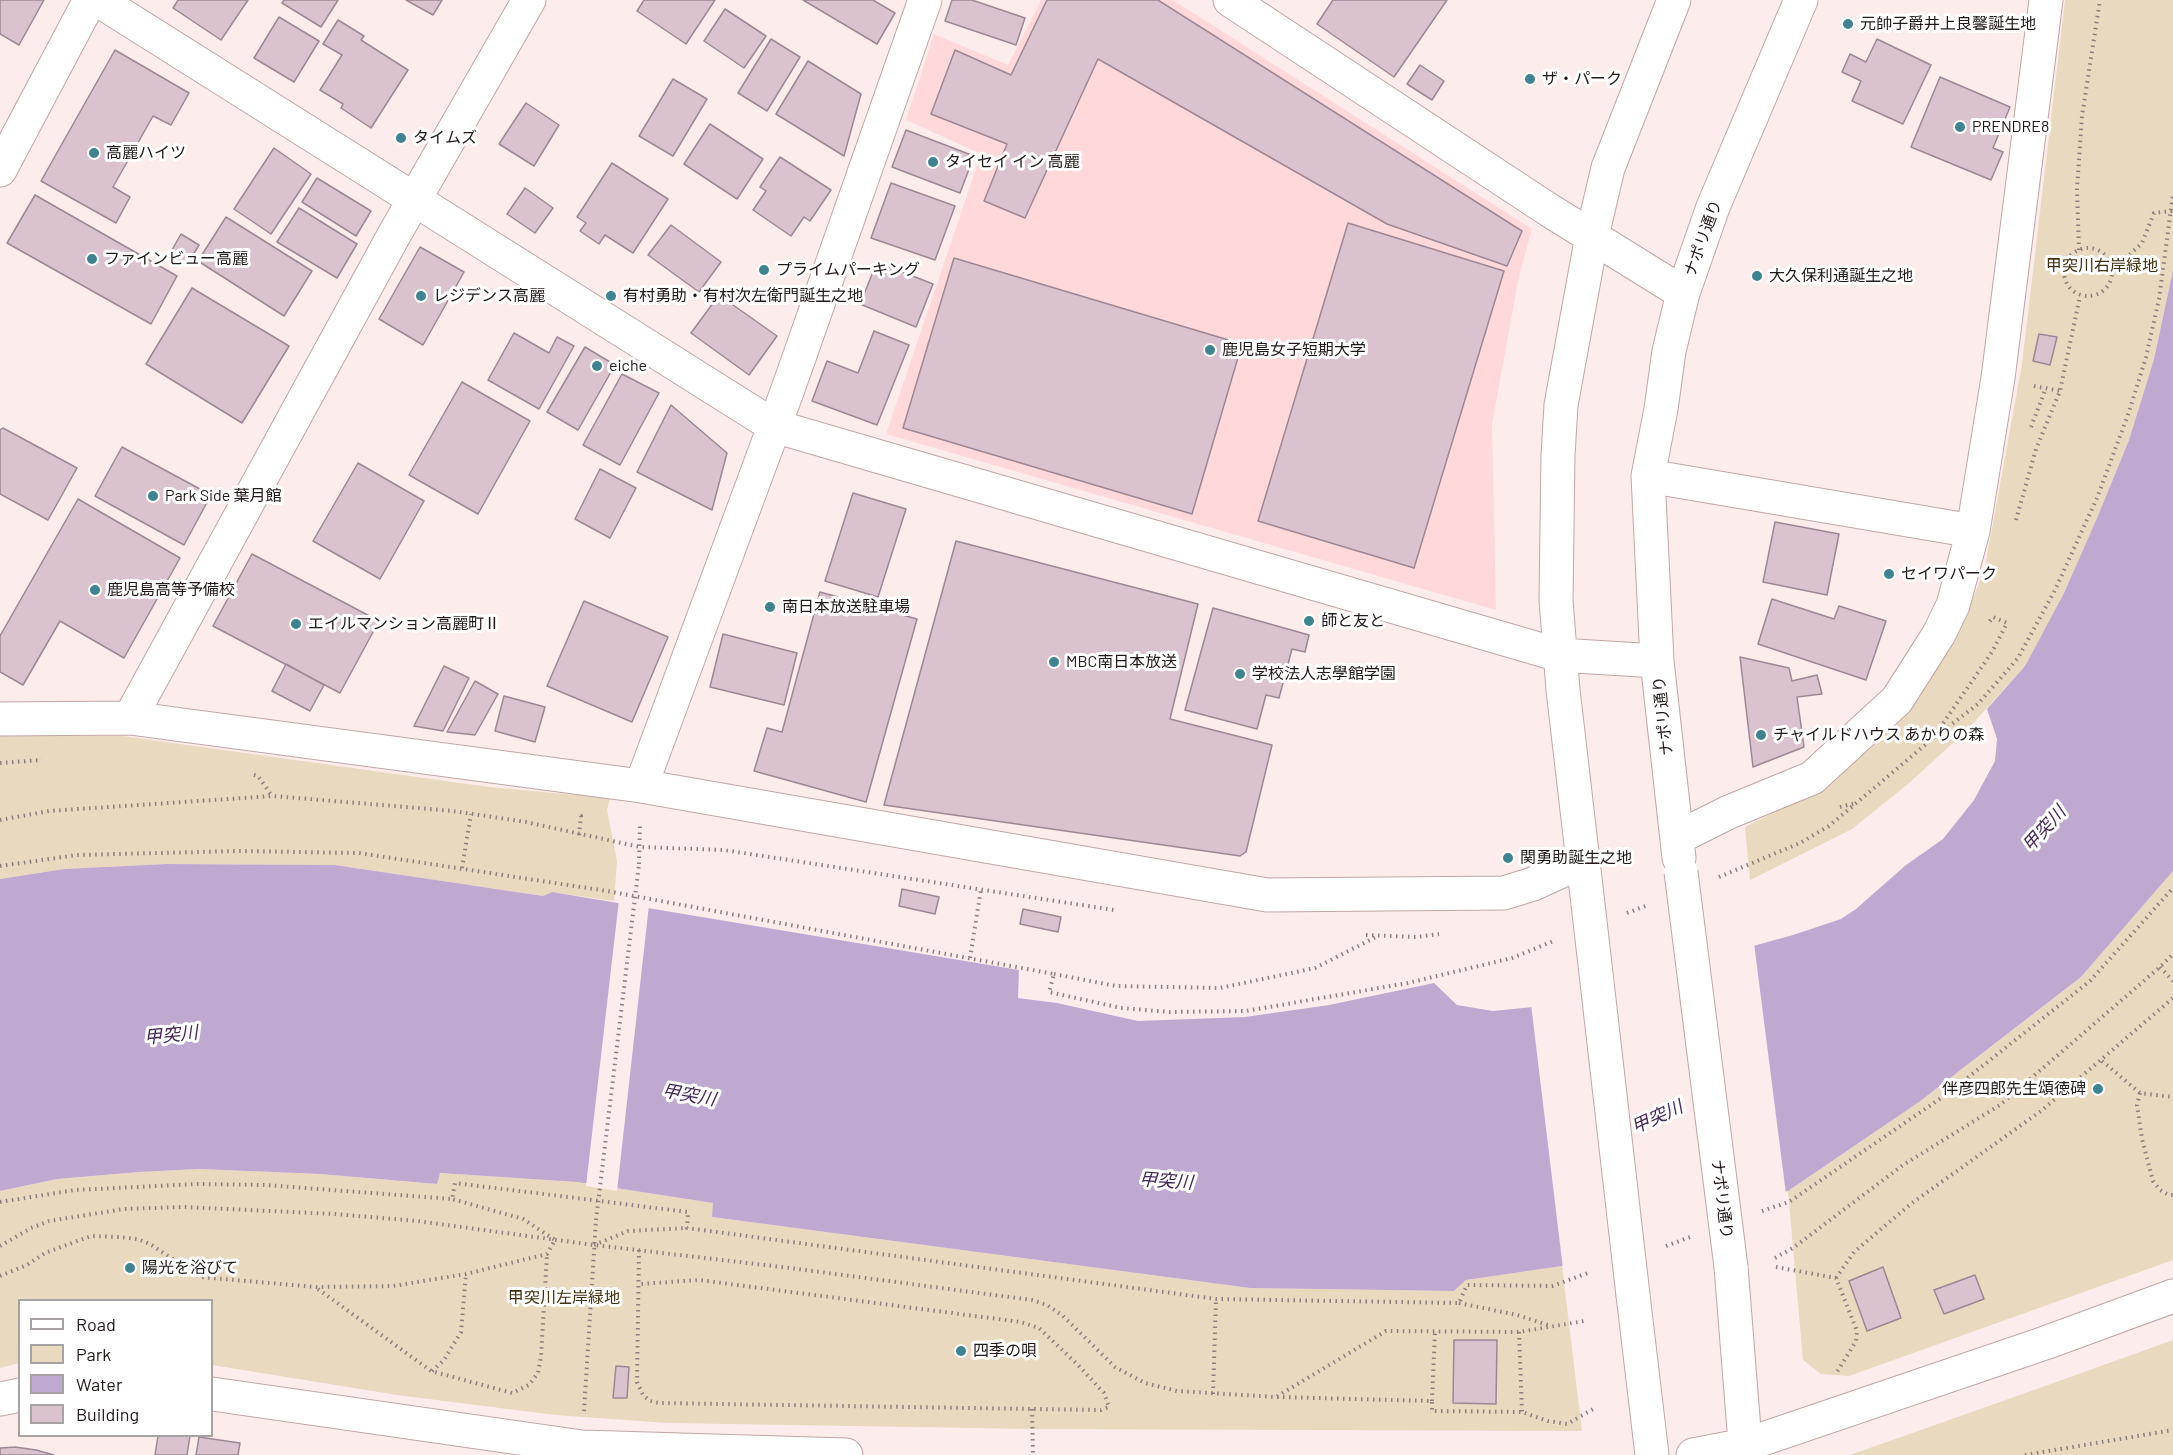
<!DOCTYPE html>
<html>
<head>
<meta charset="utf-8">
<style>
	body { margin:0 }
	#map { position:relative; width:2173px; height:1455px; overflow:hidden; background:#fdecec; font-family:Barlow,sans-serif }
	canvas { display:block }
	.legend { position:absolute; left:18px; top:1299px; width:195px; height:138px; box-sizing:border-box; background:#fff; border:2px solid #a7a3a3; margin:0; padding:8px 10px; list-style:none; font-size:18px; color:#221818 }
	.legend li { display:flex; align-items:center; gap:12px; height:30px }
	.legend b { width:30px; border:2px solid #a7a3a3 }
</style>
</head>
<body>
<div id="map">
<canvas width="2173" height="1455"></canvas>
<ul class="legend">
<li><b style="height:8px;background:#fff"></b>Road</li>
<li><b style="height:16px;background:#e8d9bf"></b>Park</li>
<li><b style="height:16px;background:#c0a9d1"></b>Water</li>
<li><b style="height:16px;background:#dac2cf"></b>Building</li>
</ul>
</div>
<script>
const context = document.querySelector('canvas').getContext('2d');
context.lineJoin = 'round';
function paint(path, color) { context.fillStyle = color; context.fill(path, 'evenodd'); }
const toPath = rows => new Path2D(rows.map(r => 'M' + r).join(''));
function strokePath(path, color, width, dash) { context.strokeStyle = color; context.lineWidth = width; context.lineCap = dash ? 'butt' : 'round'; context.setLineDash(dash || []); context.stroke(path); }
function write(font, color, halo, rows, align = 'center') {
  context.font = font + ' Barlow,"Noto Sans JP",sans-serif'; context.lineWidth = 6; context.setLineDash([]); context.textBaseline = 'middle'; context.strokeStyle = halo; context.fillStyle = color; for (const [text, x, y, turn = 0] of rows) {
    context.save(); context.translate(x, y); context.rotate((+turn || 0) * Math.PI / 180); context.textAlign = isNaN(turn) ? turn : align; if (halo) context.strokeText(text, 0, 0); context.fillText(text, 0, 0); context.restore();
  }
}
paint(toPath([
	[1041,0,1173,0,1532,229,1519,276,1492,424,1496,610,886,434,981,154,906,120,934,34,1008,65]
]), '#ffd9da');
paint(toPath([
	[2065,0,2173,0,2173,270,2154,359,2129,440,2097,518,2064,593,2025,666,1965,732,1908,784,1852,829,1750,880,1745,827,1822,788,1882,739,1936,670,1969,609,1985,567,2022,364],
	[0,736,123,736,489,787,610,798,607,810,617,861,614,901,552,892,543,896,335,865,166,864,64,869,0,879],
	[2173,871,2173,1260,1849,1376,1821,1374,1803,1360,1788,1191,1919,1102,2081,977],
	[199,1169,320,1174,437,1184,439,1173,577,1182,714,1203,712,1217,1250,1288,1454,1291,1466,1280,1562,1266,1582,1431,1033,1429,668,1423,555,1415,397,1395,212,1365,212,1300,20,1300,19,1363,0,1368,0,1191,57,1179,139,1172],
	[2173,1340,2173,1455,1850,1455,2048,1385]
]), '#e8d9bf');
paint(toPath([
	[2173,270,2173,871,2081,977,1919,1102,1788,1191,1562,1266,1466,1280,1454,1291,1250,1288,712,1217,713,1203,577,1182,440,1173,437,1184,320,1174,199,1169,139,1172,57,1179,0,1191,0,879,64,869,166,864,335,865,543,896,552,892,1019,970,1018,998,1057,1003,1138,1021,1245,1017,1329,1005,1434,983,1457,1005,1493,1011,1533,1007,1793,935,1841,919,1856,909,1906,865,1943,839,1974,800,1995,761,1997,739,1987,709,2025,666,2064,593,2097,518,2129,440,2154,359]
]), '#c0a9d1');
paint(toPath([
	[619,900,649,905,617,1191,586,1186],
	[1754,943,1786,1194,1563,1269,1531,1004]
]), '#fdecec');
const building = toPath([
	[0,0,44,0,19,45,0,34,0,0],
	[178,0,248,0,221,40,173,8,178,0],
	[284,0,338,0,321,27,282,3,284,0],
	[406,0,442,0,433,15,406,0],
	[644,0,715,0,686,44,637,11,644,0],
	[803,0,873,0,895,13,877,44,803,0],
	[952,0,972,0,1025,18,1016,45,945,21,952,0],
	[1047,0,1158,0,1522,231,1507,266,1387,224,1098,59,1025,218,984,201,1007,144,931,114,955,50,1011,75,1047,0],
	[1333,0,1447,0,1394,77,1317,24,1333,0],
	[725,9,766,36,744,68,704,41,725,9],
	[279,17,319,41,294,82,254,58,279,17],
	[338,20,364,36,361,40,408,70,371,128,341,108,343,104,320,90,342,55,323,44,338,20],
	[771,39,800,57,767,111,738,93,771,39],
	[1877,39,1931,65,1903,124,1852,101,1861,81,1842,72,1850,54,1866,62,1877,39],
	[115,50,189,93,171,125,153,116,113,187,130,197,116,223,41,181,115,50],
	[808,61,861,94,844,156,776,114,808,61],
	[1420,65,1444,81,1432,100,1407,84,1420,65],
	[1940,77,2010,107,1993,148,2003,152,1991,180,1911,147,1940,77],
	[673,79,707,99,673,156,639,136,673,79],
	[526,103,559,125,534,166,499,144,526,103],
	[710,124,763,159,737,199,684,164,710,124],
	[906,130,974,156,960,193,892,167,906,130],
	[274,148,311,174,271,234,234,209,274,148],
	[780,157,831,190,810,221,804,217,791,236,753,210,766,191,760,187,780,157],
	[612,163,668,199,633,253,605,235,599,244,580,231,586,223,577,217,612,163],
	[317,178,371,211,356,236,302,202,317,178],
	[891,183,955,206,935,260,871,238,891,183],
	[525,188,553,208,535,233,507,214,525,188],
	[35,195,177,276,151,324,7,243,35,195],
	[299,208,357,244,337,278,277,242,299,208],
	[226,217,312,271,284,316,198,261,226,217],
	[1348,223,1504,271,1414,568,1258,521,1348,223],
	[671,225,721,262,699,292,648,255,671,225],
	[181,234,199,245,187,265,169,255,181,234],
	[420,247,464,272,423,345,379,319,420,247],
	[954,258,1242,344,1192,514,903,428,954,258],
	[877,262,933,284,916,327,860,304,877,262],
	[192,288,289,346,242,423,146,364,192,288],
	[719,295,777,336,749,375,691,333,719,295],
	[874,331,909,345,877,425,812,401,827,361,858,373,874,331],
	[514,333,549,353,557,337,574,346,539,409,488,380,514,333],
	[2039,334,2057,337,2050,365,2033,361,2039,334],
	[585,347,615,365,578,430,547,412,585,347],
	[622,374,659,393,620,465,583,445,622,374],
	[462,382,530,421,478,514,409,475,462,382],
	[671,405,727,453,712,510,637,472,671,405],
	[3,428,77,468,48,520,0,494,0,430,3,428],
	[122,447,211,495,184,545,95,496,122,447],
	[358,463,424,501,380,579,313,541,358,463],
	[600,469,636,488,610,538,575,519,600,469],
	[853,493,906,509,878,597,825,581,853,493],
	[78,499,180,558,124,658,60,621,23,685,0,672,0,636,78,499],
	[1775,522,1839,534,1827,595,1763,582,1775,522],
	[956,541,1198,604,1170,719,1272,745,1246,852,1240,856,884,805,956,541],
	[252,554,379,621,340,693,213,626,252,554],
	[820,592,917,619,866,802,754,771,767,728,782,732,820,592],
	[1772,599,1834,619,1839,606,1886,621,1866,680,1758,644,1772,599],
	[584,601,668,637,632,722,547,686,584,601],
	[1213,608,1309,635,1305,652,1292,649,1279,698,1266,695,1257,729,1185,710,1213,608],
	[723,634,797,653,784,705,710,687,723,634],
	[1740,657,1789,668,1792,681,1817,675,1822,694,1797,697,1804,747,1753,767,1740,657],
	[286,664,324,685,310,711,272,691,286,664],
	[444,666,469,678,443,731,414,726,444,666],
	[475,681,498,694,475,735,447,732,475,681],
	[504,696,545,707,535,742,495,731,504,696],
	[902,889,939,897,935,914,899,906,902,889],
	[1023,909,1061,917,1058,932,1020,924,1023,909],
	[1883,1267,1901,1318,1867,1331,1849,1281,1883,1267],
	[1975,1275,1984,1299,1944,1314,1934,1290,1975,1275],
	[1454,1340,1497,1340,1496,1404,1453,1403,1454,1340],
	[616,1366,629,1367,627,1398,613,1398,616,1366],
	[158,1436,190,1436,187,1455,155,1455,158,1436],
	[199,1437,240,1443,238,1455,196,1455,199,1437],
	[15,1447,36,1450,54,1455,0,1455,0,1448,15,1447]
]);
paint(building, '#dac2cf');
strokePath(building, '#9e8794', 1.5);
const minor = toPath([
	[98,0,774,426,1559,655,1657,661],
	[1230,0,1549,210,1683,293],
	[0,170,90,0],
	[1648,476,1973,531],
	[130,718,394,235,529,0],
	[0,719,130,718,641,786,1267,895,1504,893,1533,884,1583,861],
	[641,786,788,389,925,0],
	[1677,838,1729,812,1812,778,1897,700,1939,634,1953,605,1973,531,1998,378,2046,0],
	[1679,858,1657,661,1648,476,1661,409,1669,351,1683,293,1713,207,1801,0],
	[1588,904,1563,690,1556,600,1558,455,1561,405,1592,236,1608,168,1674,0],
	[1731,1267,1746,1455],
	[1633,1295,1652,1455],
	[212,1394,582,1447,846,1455],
	[0,1399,20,1395],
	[1693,1455,1745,1445,2045,1343,2173,1296]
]);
strokePath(minor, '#c1a6a6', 35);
strokePath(toPath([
	'2064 272a24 24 0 1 1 48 0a24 24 0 1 1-48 0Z',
	[2079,250,2077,189,2082,116,2100,0],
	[2112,271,2142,243,2154,213,2172,211],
	[2034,386,2060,391],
	[2031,427,2046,388],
	[2016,520,2036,449,2060,391,2080,296],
	[1933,738,1992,652,2007,623,1993,617,1989,622],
	[0,763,42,760],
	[254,775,258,776,272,796],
	[1840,807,1856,803],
	[0,820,49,811,273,796,453,811,526,822,640,847,724,850,1114,910],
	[579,835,581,816,579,816],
	[639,864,640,823],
	[0,866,77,855,239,851,359,853,607,891,1054,974,1049,992,1121,1008,1170,1012,1246,1011,1408,983,1512,958,1556,940],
	[462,868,471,814],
	[1719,877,1800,843,1829,826,1931,740,1978,704,2018,658,2055,590,2097,498,2129,412,2146,357,2159,299,2173,194],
	[1627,913,1648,905],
	[1366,935,1417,937,1439,934],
	[970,958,981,889],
	[2160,967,2173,981],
	[1054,974,1116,986,1220,988,1315,968,1376,937],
	[2102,1061,2140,1093,2173,1097],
	[2140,1093,2137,1105,2142,1139,2153,1181,2160,1190,2169,1195,2173,1195],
	[0,1202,75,1190,197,1184,265,1185,452,1199,455,1183,688,1212,687,1228,1216,1299,1459,1303,1467,1285,1552,1286,1591,1272],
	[1762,1211,1789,1202,1947,1094,2090,981,2173,888],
	[594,1245,628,1231,687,1228],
	[0,1246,31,1228,49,1221,124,1209,184,1207,335,1214,417,1221,594,1245,790,1268,1032,1300,1047,1305,1063,1316,1115,1367,1145,1383,1177,1391,1276,1397,1386,1331,1519,1332,1584,1321],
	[1666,1246,1690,1237],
	[639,1250,637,1382,643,1395,650,1401,659,1403,1032,1409,1101,1410,1109,1407,1104,1393,1078,1365,1039,1328,1021,1322,699,1280,640,1284],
	[1775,1258,1793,1248,1903,1165,2000,1105,2160,967,2173,954],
	[1776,1267,1836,1278,1857,1331,1856,1341,1837,1372],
	[0,1276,27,1265,45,1253,91,1236,119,1237,137,1239,150,1244,200,1277,316,1287,393,1286,466,1274,547,1254,555,1240,523,1219,452,1199],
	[1836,1278,1854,1252,1912,1203,2041,1111,2173,998],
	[318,1289,431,1371,512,1393,529,1385,538,1373,541,1357,547,1254],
	[1459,1303,1517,1315,1551,1326],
	[1519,1332,1522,1412],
	[432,1371,444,1360,461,1332,466,1274],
	[1213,1394,1216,1299],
	[1277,1397,1432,1401,1432,1411,1522,1412,1548,1421,1567,1424,1595,1408],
	[1432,1401,1435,1331],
	[1032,1409,1033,1455],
	[584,1411,596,1220],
	[2025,1455,2173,1430]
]), '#8c7f7f', 4, [1.5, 4.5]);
strokePath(minor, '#fff', 33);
const minorBridge = toPath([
	[1681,872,1731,1267],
	[1588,904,1633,1295]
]);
strokePath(minorBridge, '#c1a6a6', 35, []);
strokePath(toPath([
	[596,1220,639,864]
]), '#8c7f7f', 4, [1.5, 4.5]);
strokePath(minorBridge, '#fff', 33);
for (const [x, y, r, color] of [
	[1848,24,6,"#3e8390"],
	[1530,79,6,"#3e8390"],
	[1960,127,6,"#3e8390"],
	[401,138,6,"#3e8390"],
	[94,153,6,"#3e8390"],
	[933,162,6,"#3e8390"],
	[92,259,6,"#3e8390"],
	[764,270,6,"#3e8390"],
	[1757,276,6,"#3e8390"],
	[421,296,6,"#3e8390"],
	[611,296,6,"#3e8390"],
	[1210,350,6,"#3e8390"],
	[597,366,6,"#3e8390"],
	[153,496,6,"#3e8390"],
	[1889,574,6,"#3e8390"],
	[95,590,6,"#3e8390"],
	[770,607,6,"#3e8390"],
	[1309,621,6,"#3e8390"],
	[296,624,6,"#3e8390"],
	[1054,662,6,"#3e8390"],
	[1240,674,6,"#3e8390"],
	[1761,735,6,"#3e8390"],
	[1508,858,6,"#3e8390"],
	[2098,1089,6,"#3e8390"],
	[130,1268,6,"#3e8390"],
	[961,1351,6,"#3e8390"]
]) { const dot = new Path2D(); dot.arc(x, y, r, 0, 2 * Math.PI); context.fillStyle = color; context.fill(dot); strokePath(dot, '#fff', 2); }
write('16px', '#221818', '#fff', [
	["元帥子爵井上良馨誕生地",1860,24],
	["ザ・パーク",1542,79],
	["PRENDRE8",1972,127],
	["タイムズ",413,138],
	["高麗ハイツ",106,153],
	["タイセイ イン 高麗",945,162],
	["ファインビュー高麗",104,259],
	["プライムパーキング",776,270],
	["大久保利通誕生之地",1769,276],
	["レジデンス高麗",433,296],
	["有村勇助・有村次左衛門誕生之地",623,296],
	["鹿児島女子短期大学",1222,350],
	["eiche",609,366],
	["Park Side 葉月館",165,496],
	["セイワパーク",1901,574],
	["鹿児島高等予備校",107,590],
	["南日本放送駐車場",782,607],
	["師と友と",1321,621],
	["エイルマンション高麗町Ⅱ",308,624],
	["MBC南日本放送",1066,662],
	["学校法人志學館学園",1252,674],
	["チャイルドハウス あかりの森",1773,735],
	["関勇助誕生之地",1520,858],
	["伴彦四郎先生頌徳碑",2086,1089,"right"],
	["陽光を浴びて",142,1268],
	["四季の唄",973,1351]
], 'left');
write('16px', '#221818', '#fff', [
	["ナポリ通り",1703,238,-70],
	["ナポリ通り",1663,716,-96],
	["ナポリ通り",1722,1199,83]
]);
write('16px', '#40300d', '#fff', [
	["甲突川右岸緑地",2102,266],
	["甲突川左岸緑地",564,1298]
]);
write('italic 18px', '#46275a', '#fff', [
	["甲突川",2044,829,-48],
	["甲突川",171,1035,-6],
	["甲突川",689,1095,10],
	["甲突川",1657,1117,-25],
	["甲突川",1166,1181,4]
]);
</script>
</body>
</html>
